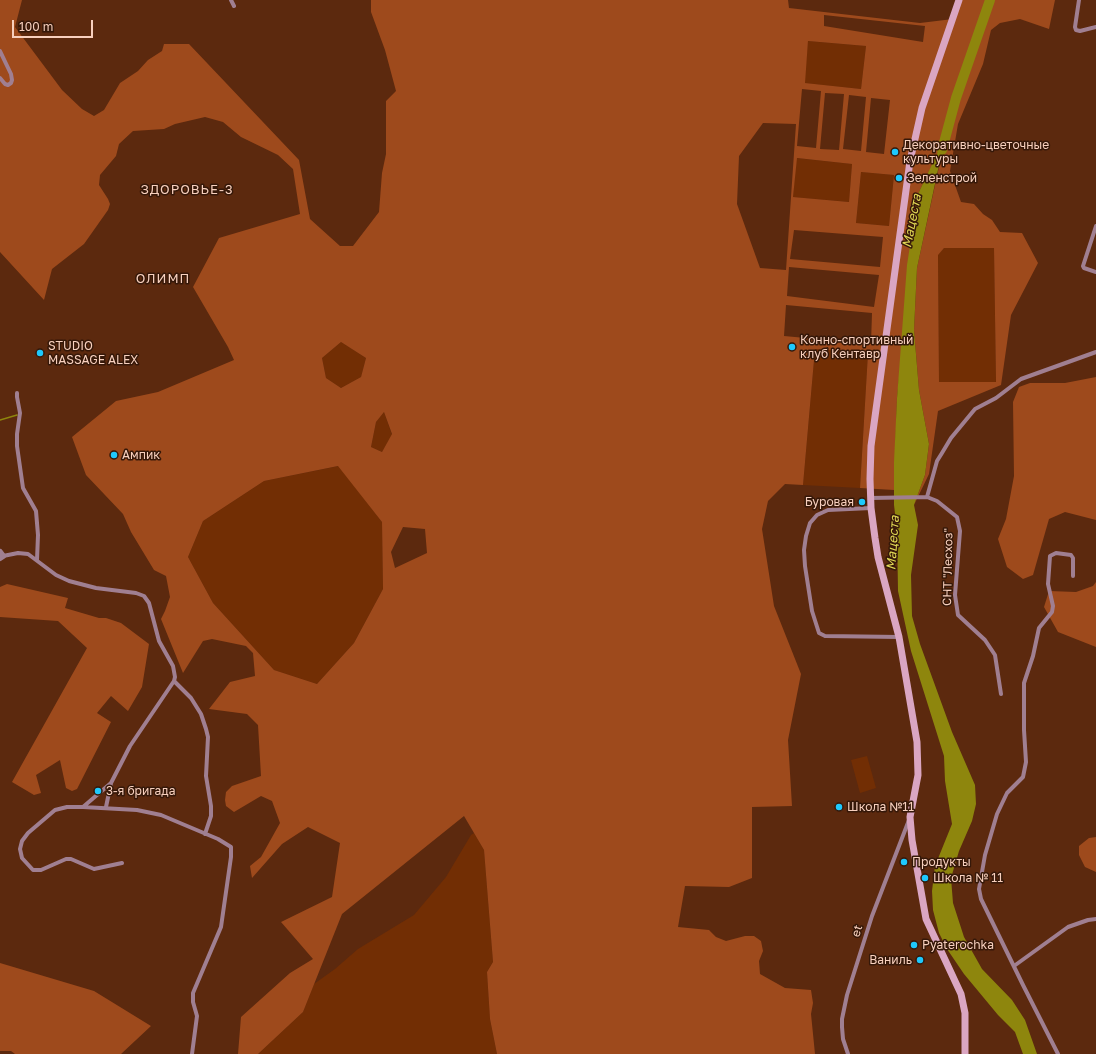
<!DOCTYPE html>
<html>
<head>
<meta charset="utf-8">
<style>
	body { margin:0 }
	#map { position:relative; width:1096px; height:1054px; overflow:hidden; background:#5c290e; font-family:"Golos Text",sans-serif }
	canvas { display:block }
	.scale { position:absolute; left:12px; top:20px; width:81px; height:18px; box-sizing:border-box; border:2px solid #f8d0be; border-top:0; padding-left:5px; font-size:12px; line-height:14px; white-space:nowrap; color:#f8d0be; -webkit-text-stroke:3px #351809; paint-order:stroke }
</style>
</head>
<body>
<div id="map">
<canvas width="1096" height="1054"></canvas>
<div class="scale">100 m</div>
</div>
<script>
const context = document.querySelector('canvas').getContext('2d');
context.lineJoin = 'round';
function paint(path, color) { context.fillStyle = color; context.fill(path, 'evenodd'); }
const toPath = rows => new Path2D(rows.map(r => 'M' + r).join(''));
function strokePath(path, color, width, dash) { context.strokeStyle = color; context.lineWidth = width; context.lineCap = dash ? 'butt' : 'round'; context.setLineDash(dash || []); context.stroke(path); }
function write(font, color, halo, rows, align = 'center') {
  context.font = font + ' "Golos Text",sans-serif'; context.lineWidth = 3; context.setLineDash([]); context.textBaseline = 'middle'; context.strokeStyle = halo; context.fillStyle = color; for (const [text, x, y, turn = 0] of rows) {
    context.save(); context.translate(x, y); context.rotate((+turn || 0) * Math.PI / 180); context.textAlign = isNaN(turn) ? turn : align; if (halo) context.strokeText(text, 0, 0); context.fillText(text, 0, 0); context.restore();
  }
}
paint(toPath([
	[808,41,866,46,861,89,804,83],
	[796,158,852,164,849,202,793,197],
	[861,172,894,175,889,226,856,223],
	[944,248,994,248,996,382,939,382,938,254],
	[341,342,366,358,361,377,341,388,326,378,322,358],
	[815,349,868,353,860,488,803,485],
	[384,412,392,435,382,452,371,447,376,422],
	[339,466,382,522,383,589,354,643,317,684,274,670,213,603,188,557,203,521,264,481],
	[867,756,876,788,860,793,851,760],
	[474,833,484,850,493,962,487,972,490,1019,497,1054,258,1054,303,1012,314,984,335,969,358,949,414,915,446,877,471,835]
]), '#722e04');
paint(toPath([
	[0,0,22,0,15,27,62,90,82,109,94,116,104,110,120,83,138,71,148,60,162,51,164,44,189,44,299,160,310,219,340,246,353,246,379,212,382,173,386,154,386,101,396,91,385,50,371,12,371,0,788,0,789,8,920,23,953,19,961,0,1055,0,1049,29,1020,19,1000,23,991,30,983,64,958,124,950,171,961,202,974,204,983,214,992,220,1000,232,1022,233,1038,263,1011,315,1001,385,938,411,929,474,914,505,925,475,929,444,919,390,914,330,917,268,945,139,918,194,897,398,894,490,860,488,868,353,815,349,803,485,785,484,768,501,762,529,774,606,801,674,788,740,792,806,752,807,752,878,729,887,685,886,678,927,709,930,716,937,726,941,745,936,754,936,761,941,763,951,759,961,760,974,785,988,811,990,813,1003,811,1014,815,1054,497,1054,490,1019,487,972,493,962,484,850,464,816,342,914,303,1012,258,1054,238,1054,241,1017,290,973,313,959,281,922,332,897,340,843,308,827,282,844,252,878,250,866,261,857,280,823,272,801,261,796,234,812,226,806,225,800,226,792,232,786,261,776,258,725,247,714,209,709,230,682,255,676,253,653,246,646,212,639,203,641,183,673,161,619,165,611,170,597,166,576,154,570,131,532,123,514,86,475,72,437,116,401,158,392,234,360,228,347,193,287,219,238,300,214,293,169,278,155,241,137,223,122,205,117,175,124,164,129,133,131,119,144,116,156,100,175,99,185,108,199,110,204,108,210,84,244,52,269,44,300,0,252],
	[824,15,925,26,923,42,824,26],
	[808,41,866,46,861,89,805,83],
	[802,89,821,91,816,148,797,146],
	[825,93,844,94,839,150,820,149],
	[849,95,866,97,861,151,843,149],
	[871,98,890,100,884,154,866,152],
	[763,123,796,124,786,270,760,268,737,204,739,156],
	[797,158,852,164,849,202,793,197],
	[861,172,894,175,889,226,856,223],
	[794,230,883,237,880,267,790,259],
	[944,248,994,248,996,382,939,382,938,255],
	[789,267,879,275,874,307,787,296],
	[786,305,872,313,871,344,784,336],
	[341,342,366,358,361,377,341,388,326,378,322,358],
	[384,412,392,434,382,452,371,447,376,422],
	[338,466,382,522,383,589,354,643,317,684,274,670,213,603,188,557,203,521,264,481],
	[403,527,425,529,427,553,395,568,391,552],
	[1096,377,1096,520,1065,512,1049,519,1033,575,1023,579,1007,567,998,539,1006,519,1014,476,1013,402,1019,387,1030,383,1065,383],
	[1096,582,1096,647,1058,632,1044,607,1049,591,1076,592,1093,586],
	[7,584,68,598,65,608,99,618,106,618,121,623,149,644,142,687,128,711,111,696,97,713,111,722,77,789,72,791,66,788,60,760,36,775,41,793,34,795,12,782,87,648,58,621,0,617,0,587],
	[1096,837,1096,872,1085,867,1079,855,1079,846,1089,838],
	[0,963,94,991,151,1026,121,1054,15,1054,11,1051,0,1051]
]), '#9e4a1c');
paint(toPath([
	[945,137,917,268,914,330,919,390,929,444,925,475,914,505,918,525,911,575,912,616,920,644,952,732,975,785,976,804,972,821,959,851,951,878,953,903,964,937,982,969,1012,1000,1025,1020,1037,1054,1023,1054,1015,1032,998,1015,964,974,947,949,939,933,933,910,932,891,935,866,952,824,945,781,944,756,911,651,898,591,897,530,894,505,894,462,897,398,907,265,918,194]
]), '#8e860d');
strokePath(toPath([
	[0,420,17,415]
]), '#8e860d', 1.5);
strokePath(toPath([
	[942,150,956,98,990,0]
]), '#8e860d', 10);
strokePath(toPath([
	[231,0,234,6],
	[1079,0,1075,27,1076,30,1080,31,1096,27],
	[0,51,11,74,12,80,11,83,8,85,5,84,0,78],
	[1096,226,1083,266,1084,268,1096,272],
	[17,393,17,397,20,413,17,434,17,446,23,488,36,511,38,535,37,560],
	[927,497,937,461,942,453,951,438,975,409,996,398,1021,379,1096,352],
	[870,498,927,497,937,501,957,517,960,531,955,595,958,615,985,640,995,655,1001,694],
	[871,508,828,510,817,515,810,523,806,536,804,550,805,566,812,611,819,633,825,636,899,637],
	[3,556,18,553,28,554,56,575,69,581,96,588,136,593,144,596,149,603,159,641,173,666,175,677,174,681,130,746,111,783,106,807],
	[174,681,191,698,201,714,206,729,208,737,206,776,211,806,211,816,205,834],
	[111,783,83,807,67,807,55,810,28,833,22,841,20,849,22,858,33,870,41,870,66,859,71,859,94,869,122,863],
	[83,807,137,810,161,815,218,839,231,847,231,857,221,927,193,993,193,1002,197,1016,192,1054],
	[1014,966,1068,927,1088,920,1096,919],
	[848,1054,843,1039,842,1027,842,1019,847,995,872,916,909,820],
	[1058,1054,1023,985,981,899,979,889,985,855,997,814,1007,793,1023,777,1026,762,1024,730,1024,683,1033,656,1039,628,1052,612,1053,606,1048,584,1050,556,1056,553,1071,555,1073,558,1073,576]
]), '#a07f91', 4);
strokePath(toPath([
	[0,552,3,556,0,558]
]), '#a07f91', 6);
strokePath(toPath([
	[959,0,922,108,910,161,871,446,870,479,871,508,875,538,878,557,899,637,917,742,918,775,910,817,912,840,926,919,961,994,965,1013,965,1054]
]), '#daa6c2', 7);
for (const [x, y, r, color] of [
	[895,152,4,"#1ec9fd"],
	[899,178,4,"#1ec9fd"],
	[792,347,4,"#1ec9fd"],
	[40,353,4,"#1ec9fd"],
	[114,455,4,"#1ec9fd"],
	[862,502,4,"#1ec9fd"],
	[98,791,4,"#1ec9fd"],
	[839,807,4,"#1ec9fd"],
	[904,862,4,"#1ec9fd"],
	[925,878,4,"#1ec9fd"],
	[914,945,4,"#1ec9fd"],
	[920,960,4,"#1ec9fd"]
]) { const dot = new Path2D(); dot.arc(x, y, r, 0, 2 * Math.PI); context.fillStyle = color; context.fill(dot); strokePath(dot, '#351809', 1.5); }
write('12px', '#f8d0be', '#351809', [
	["Декоративно-цветочные",903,145],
	["культуры",903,159],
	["Зеленстрой",907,178],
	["Конно-спортивный",800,340],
	["клуб Кентавр",800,354],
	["STUDIO",48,346],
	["MASSAGE ALEX",48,360],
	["Ампик",122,455],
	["Буровая",854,502,"right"],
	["3-я бригада",106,791],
	["Школа №11",847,807],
	["Продукты",912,862],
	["Школа № 11",933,878],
	["Pyaterochka",922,945],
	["Ваниль",912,960,"right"]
], 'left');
write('12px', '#f8d0be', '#351809', [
	["СНТ \"Лесхоз\"",948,567,-89],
	["et",857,931,-73]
]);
context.letterSpacing = '1px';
write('13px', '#f8d0be', '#351809', [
	["ЗДОРОВЬЕ-3",187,190],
	["ОЛИМП",163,279]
]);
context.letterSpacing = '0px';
write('italic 13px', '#e0d754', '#351809', [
	["Мацеста",912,221,-79],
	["Мацеста",893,543,-86]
]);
</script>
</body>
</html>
